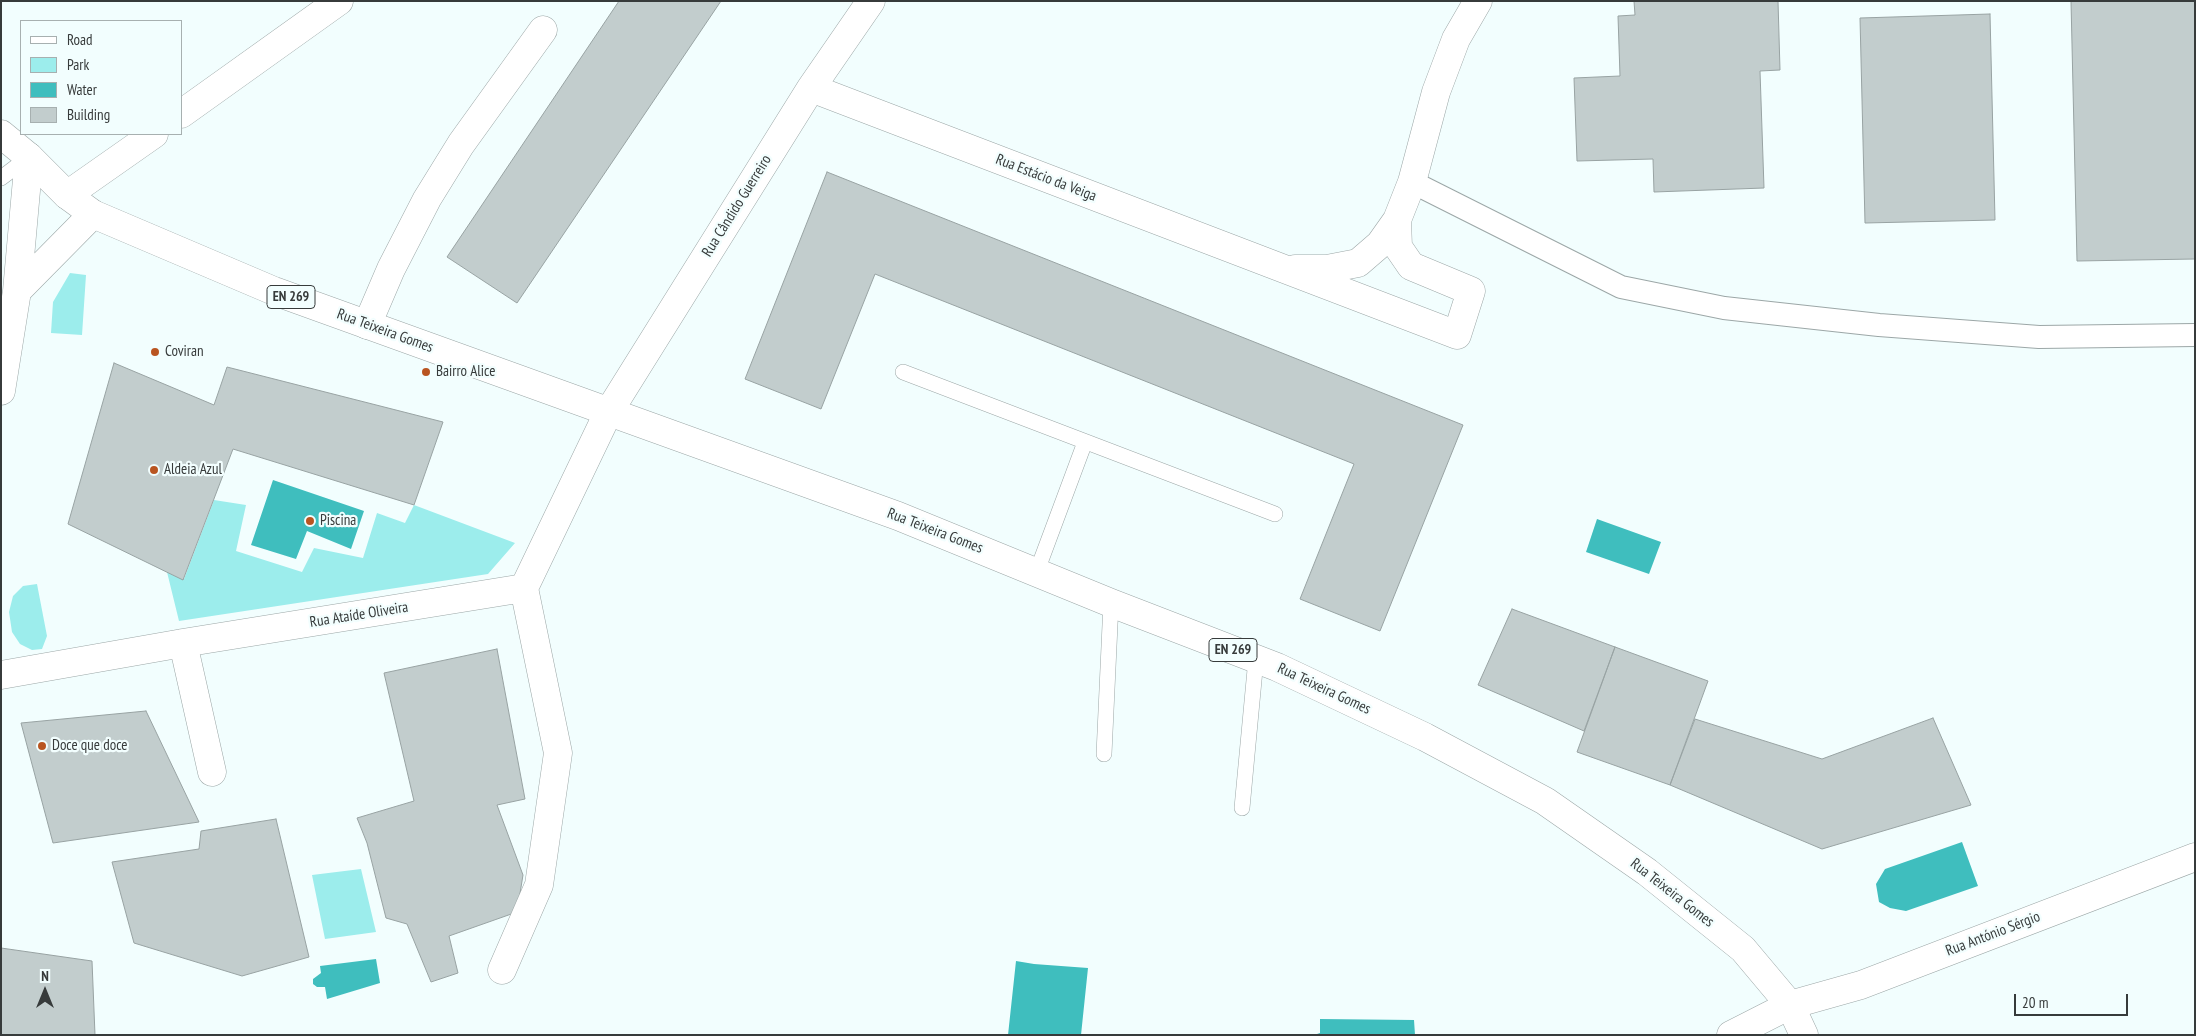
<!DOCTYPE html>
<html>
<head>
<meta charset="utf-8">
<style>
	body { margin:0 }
	#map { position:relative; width:2196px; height:1036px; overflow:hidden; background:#f2fefe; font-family:"PT Sans Narrow",sans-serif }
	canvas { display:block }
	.frame { position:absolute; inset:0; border:2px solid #373b3b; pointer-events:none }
	.legend { position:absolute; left:20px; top:20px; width:162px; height:115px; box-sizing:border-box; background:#f2fefe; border:1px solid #a7b0b0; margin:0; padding:6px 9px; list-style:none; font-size:15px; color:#373b3b }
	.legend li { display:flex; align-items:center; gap:10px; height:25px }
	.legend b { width:25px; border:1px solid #a7b0b0 }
	.north { position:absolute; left:20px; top:966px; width:50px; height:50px; -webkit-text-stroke:4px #f2fefe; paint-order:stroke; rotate:0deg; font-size:14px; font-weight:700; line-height:20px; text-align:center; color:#373b3b }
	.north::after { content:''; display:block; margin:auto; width:18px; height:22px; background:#373b3b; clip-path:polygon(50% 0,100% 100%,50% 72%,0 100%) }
	.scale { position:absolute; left:2014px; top:994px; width:114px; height:22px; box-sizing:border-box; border:2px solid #373b3b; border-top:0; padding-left:6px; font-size:15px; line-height:18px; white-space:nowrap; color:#373b3b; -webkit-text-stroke:4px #f2fefe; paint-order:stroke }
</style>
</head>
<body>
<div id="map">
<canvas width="2196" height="1036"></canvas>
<div class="frame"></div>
<ul class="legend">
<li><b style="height:6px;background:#fff"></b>Road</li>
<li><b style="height:14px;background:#9cedec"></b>Park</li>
<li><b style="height:14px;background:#3fbebe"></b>Water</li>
<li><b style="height:14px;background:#c2cdcd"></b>Building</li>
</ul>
<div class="north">N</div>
<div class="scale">20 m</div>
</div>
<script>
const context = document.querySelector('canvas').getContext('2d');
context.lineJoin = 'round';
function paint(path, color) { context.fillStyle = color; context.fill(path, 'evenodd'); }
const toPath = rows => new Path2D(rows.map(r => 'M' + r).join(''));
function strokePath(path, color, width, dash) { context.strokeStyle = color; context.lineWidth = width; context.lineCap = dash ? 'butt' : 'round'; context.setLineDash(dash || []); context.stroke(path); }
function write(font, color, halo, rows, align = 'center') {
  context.font = font + ' "PT Sans Narrow",sans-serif'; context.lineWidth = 4.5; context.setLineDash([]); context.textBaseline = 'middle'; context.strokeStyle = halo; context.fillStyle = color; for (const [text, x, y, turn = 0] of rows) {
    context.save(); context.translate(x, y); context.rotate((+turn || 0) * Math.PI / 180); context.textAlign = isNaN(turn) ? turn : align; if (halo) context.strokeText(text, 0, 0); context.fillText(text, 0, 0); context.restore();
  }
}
paint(toPath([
	[70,273,86,275,82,335,51,333,53,302],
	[214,500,246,505,236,551,302,572,314,548,363,558,377,513,405,523,414,505,515,543,488,574,179,621,167,572,184,579],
	[37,584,47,636,42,649,32,650,20,644,12,632,9,612,13,596,23,586],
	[361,869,376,932,325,939,312,875]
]), '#9cedec');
paint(toPath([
	[273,480,364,511,351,549,307,531,296,559,251,545],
	[1597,519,1661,542,1649,574,1586,552],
	[1962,842,1978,886,1906,911,1890,908,1879,902,1876,884,1885,869],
	[376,959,380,983,327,999,325,987,317,987,313,984,313,979,321,973,320,966],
	[1016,961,1034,964,1088,968,1081,1035,1008,1035],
	[1320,1019,1414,1020,1415,1035,1314,1035,1320,1033]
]), '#3fbebe');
const building = toPath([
	[619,1,721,1,517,303,447,257,619,1],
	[1634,1,1778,1,1780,70,1760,71,1764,188,1654,192,1653,159,1577,161,1574,78,1620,76,1618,16,1635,15,1634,1],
	[2071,1,2195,1,2195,259,2077,261,2071,1],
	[1990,14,1995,220,1865,223,1860,18,1990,14],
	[827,172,1463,425,1380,631,1300,599,1354,464,875,274,821,409,745,379,827,172],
	[114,363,214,405,227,367,443,422,414,505,233,449,183,580,68,524,114,363],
	[1512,609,1615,647,1584,731,1478,685,1512,609],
	[1615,647,1708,681,1670,785,1577,752,1615,647],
	[497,649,525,799,497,805,523,875,517,912,449,936,458,973,431,982,407,924,386,918,367,843,357,818,414,801,384,673,497,649],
	[146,711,199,822,53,843,21,723,146,711],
	[1933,718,1971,805,1822,849,1670,785,1695,719,1822,759,1933,718],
	[276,819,309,957,242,976,134,943,112,862,199,849,201,831,276,819],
	[1,948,92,961,95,1035,1,1035,1,948]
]);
paint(building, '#c2cdcd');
strokePath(building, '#98a3a3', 1);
const service = toPath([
	[1,178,29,157],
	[903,372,1275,514],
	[1037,571,1085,442],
	[1104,754,1111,603],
	[1242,808,1256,659]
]);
const pedestrian = toPath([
	[1412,182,1621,287,1724,308,1879,325,2039,337,2195,335]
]);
const minor = toPath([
	[811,88,1457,335,1471,291,1411,266,1398,247,1397,220],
	[181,114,339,1],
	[67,195,154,134],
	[1295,269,1327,269,1358,263,1380,244,1397,220,1412,182,1436,92,1456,39,1478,1],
	[17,291,93,214],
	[367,325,391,269,427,199,461,144,543,30],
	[1,391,17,291,29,157],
	[183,643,212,772],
	[1,675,183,643,524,588,608,413,811,88,871,1],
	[502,970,539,885,558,753,524,588],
	[1731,1035,1790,1005,1861,985,2195,857]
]);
const primary = toPath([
	[1,134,29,157,67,195,93,214,274,291,898,516,1111,603,1277,667,1425,737,1545,801,1647,872,1743,949,1790,1005,1804,1035]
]);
strokePath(service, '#9ca7a7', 16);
strokePath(pedestrian, '#9ca7a7', 24);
strokePath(minor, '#9ca7a7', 29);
strokePath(primary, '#9ca7a7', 29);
strokePath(service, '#fff', 15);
strokePath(pedestrian, '#fff', 22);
strokePath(minor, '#fff', 28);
strokePath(primary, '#fff', 28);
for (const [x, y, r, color] of [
	[155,352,5,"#b95521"],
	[426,372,5,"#b95521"],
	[154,470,5,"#b95521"],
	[310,521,5,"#b95521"],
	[42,746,5,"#b95521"]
]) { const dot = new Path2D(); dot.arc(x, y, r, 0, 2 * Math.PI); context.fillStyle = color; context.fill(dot); strokePath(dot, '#f2fefe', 2); }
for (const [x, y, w] of [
	[291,297,48],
	[1233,650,48]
]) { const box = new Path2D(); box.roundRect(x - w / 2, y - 11.5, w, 23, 4); context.fillStyle = '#f2fefe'; context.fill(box); strokePath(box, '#373b3b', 1); }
write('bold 14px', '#373b3b', null, [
	["EN 269",291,297],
	["EN 269",1233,650]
]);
write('15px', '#373b3b', '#f2fefe', [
	["Rua Estácio da Veiga",1046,178,21],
	["Rua Cândido Guerreiro",737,206,-58],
	["Rua Teixeira Gomes",385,331,20],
	["Rua Teixeira Gomes",935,531,21],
	["Rua Ataíde Oliveira",359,615,-9],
	["Rua Teixeira Gomes",1324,689,25],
	["Rua Teixeira Gomes",1672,893,38],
	["Rua António Sérgio",1993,934,-21]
]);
write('15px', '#373b3b', '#f2fefe', [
	["Coviran",165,352],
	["Bairro Alice",436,372],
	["Aldeia Azul",164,470],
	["Piscina",320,521],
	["Doce que doce",52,746]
], 'left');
</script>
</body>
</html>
